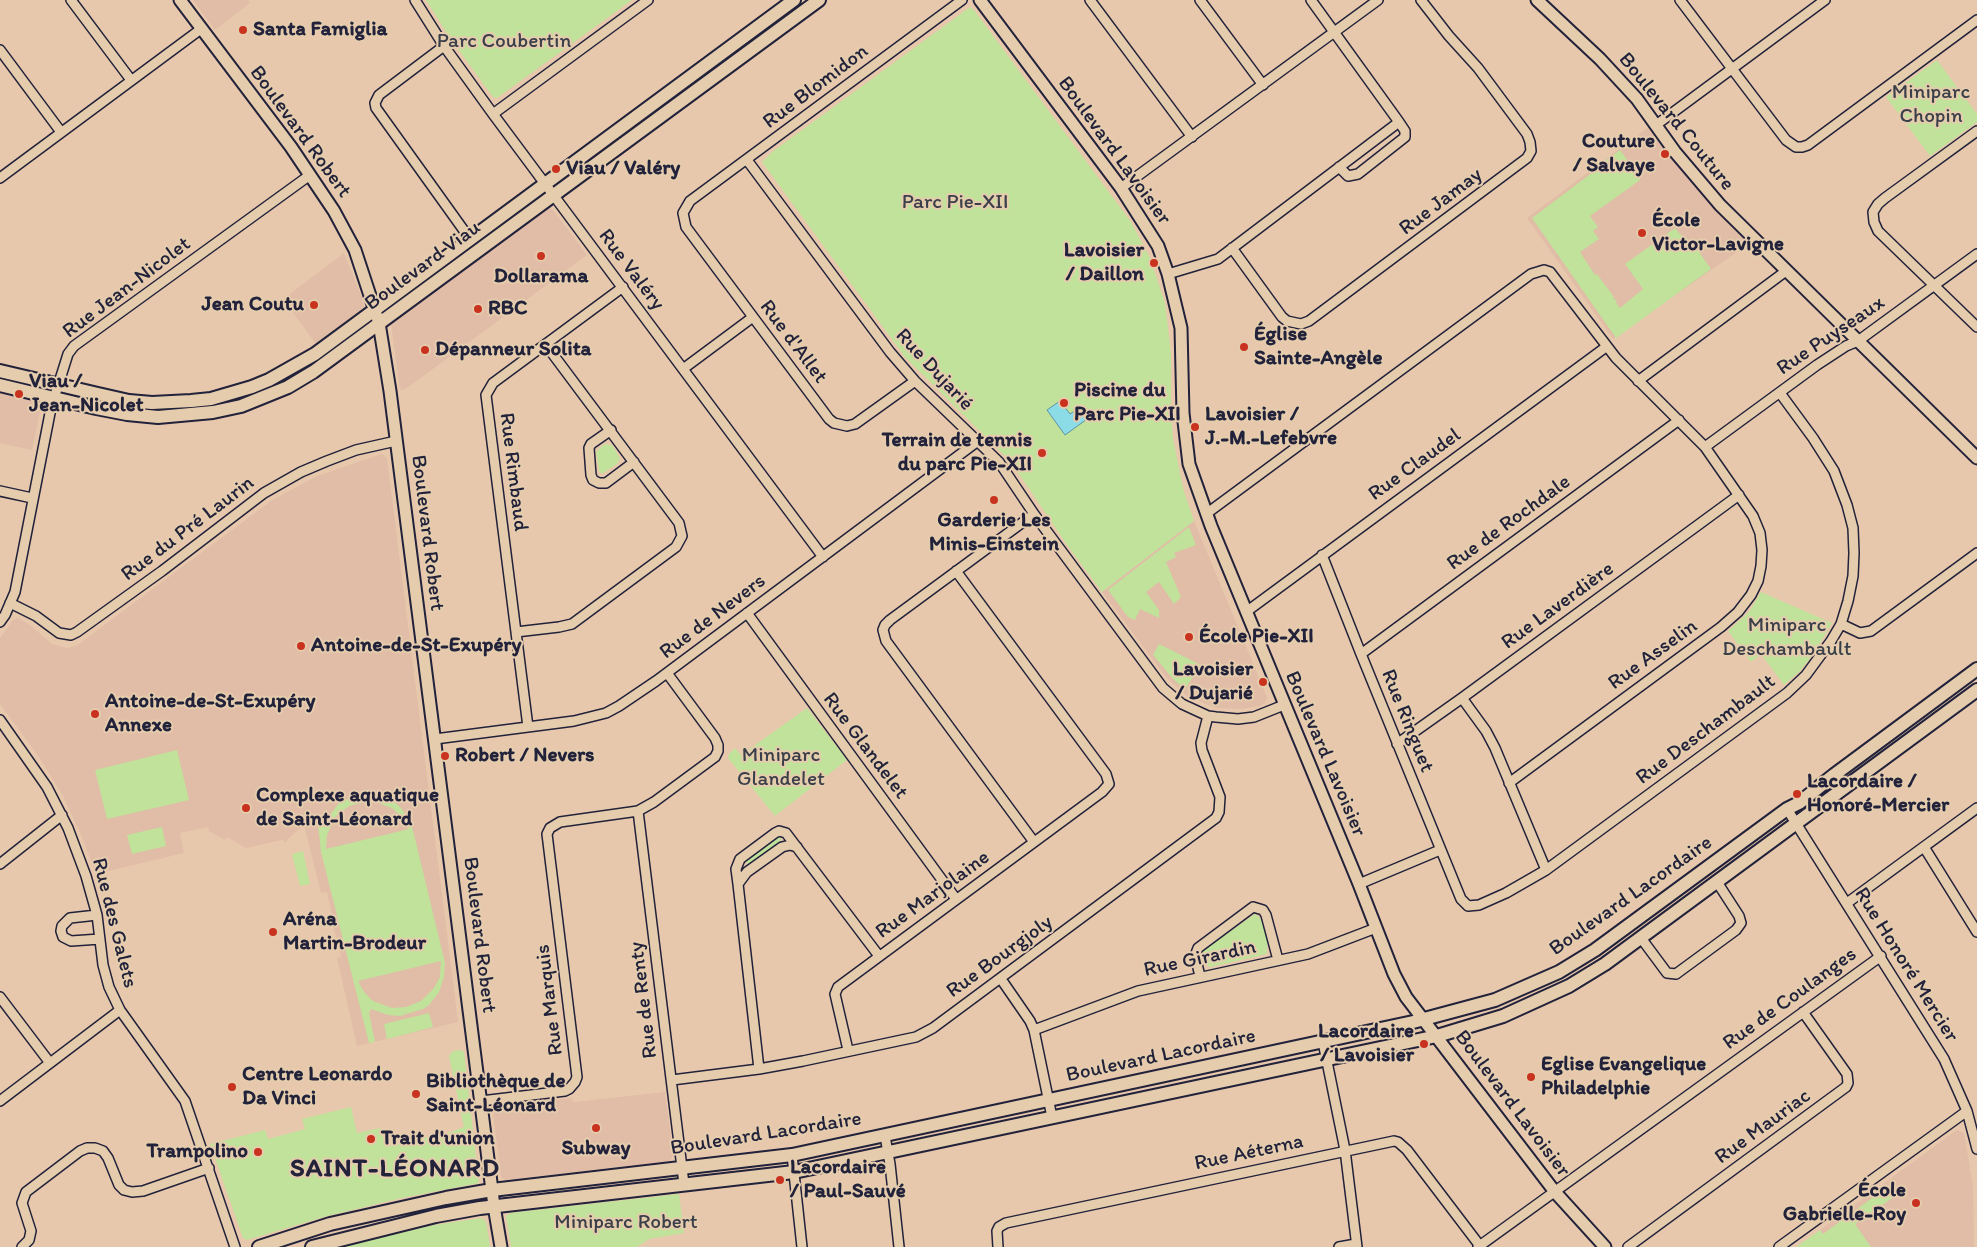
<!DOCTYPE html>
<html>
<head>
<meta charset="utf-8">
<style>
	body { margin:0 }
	canvas { display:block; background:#e8c8ac }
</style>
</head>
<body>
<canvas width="1977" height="1247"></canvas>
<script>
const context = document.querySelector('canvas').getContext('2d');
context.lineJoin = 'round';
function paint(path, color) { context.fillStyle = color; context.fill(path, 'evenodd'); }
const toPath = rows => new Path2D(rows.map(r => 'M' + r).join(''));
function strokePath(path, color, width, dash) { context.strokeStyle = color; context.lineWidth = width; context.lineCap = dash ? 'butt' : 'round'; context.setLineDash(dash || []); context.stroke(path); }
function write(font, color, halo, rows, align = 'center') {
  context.font = font + ' Itim,sans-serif'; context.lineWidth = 4; context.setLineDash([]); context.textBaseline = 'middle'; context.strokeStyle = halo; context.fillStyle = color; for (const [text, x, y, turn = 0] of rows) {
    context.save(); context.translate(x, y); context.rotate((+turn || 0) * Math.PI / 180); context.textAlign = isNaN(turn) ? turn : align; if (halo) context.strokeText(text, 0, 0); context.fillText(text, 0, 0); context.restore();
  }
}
paint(toPath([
	[193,0,248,0,250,3,215,30],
	[1656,125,1754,240,1613,339,1527,218,1646,129],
	[548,208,553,210,587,255,418,380,405,389,400,390,391,323],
	[344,253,361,295,364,307,316,344,283,299],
	[0,392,40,402,41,408,32,450,0,443],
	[382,454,387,458,458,1022,357,1046,337,958,341,957,331,916,332,915,327,892,321,893,304,825,290,837,286,842,282,840,246,848,227,837,225,840,209,831,208,827,180,833,184,853,96,874,82,837,63,796,39,757,0,704,0,638,13,620,18,618,30,625,52,644,67,648,76,646,271,501,317,476],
	[1194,521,1267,697,1265,703,1260,706,1240,709,1216,708,1187,696,1166,677,1102,592],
	[665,1092,673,1156,670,1161,505,1180,501,1177,493,1112,497,1107,571,1098,574,1102],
	[1957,1130,1964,1133,1973,1186,1974,1247,1832,1247,1820,1230]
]), '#e1bca6');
paint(toPath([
	[426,0,632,0,497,98,493,97,450,38],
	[970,7,974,10,1131,222,1150,258,1165,303,1171,353,1171,412,1173,439,1183,488,1194,521,1102,592,1067,545,1011,462,905,357,762,162,772,152],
	[1937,60,1977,114,1977,122,1930,156,1886,97],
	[1620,150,1640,177,1640,180,1590,216,1598,227,1593,231,1599,239,1580,252,1595,275,1597,274,1614,297,1613,298,1617,301,1616,303,1620,308,1643,289,1625,264,1675,228,1680,234,1692,242,1711,269,1616,338,1532,218,1597,169,1598,166],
	[604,444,612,445,620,458,617,464,602,474,599,471,596,452],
	[1189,527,1196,545,1174,553,1176,557,1166,562,1181,597,1174,604,1159,582,1146,592,1159,610,1159,618,1140,609,1135,620,1128,617,1108,590],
	[1761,592,1832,623,1814,653,1800,671,1784,685,1761,654,1751,662,1728,631,1749,612],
	[1159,644,1201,665,1185,689,1174,680,1153,655],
	[807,708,847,760,775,816,728,758,729,754,735,748,741,755],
	[177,750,189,800,107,819,95,770],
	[369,794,385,797,393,801,401,808,411,822,445,963,444,977,439,992,429,1005,423,1009,400,1016,388,1015,371,1009,369,1013,375,1042,369,1043,321,852,318,824,324,823,339,803,352,797],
	[365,802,376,802,392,808,404,819,409,829,326,849,327,835,336,816,349,806],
	[441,961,440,977,434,988,421,1001,406,1007,392,1008,373,1001,364,992,358,981],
	[162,827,166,846,132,854,127,835],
	[776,837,781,838,780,843,749,866,745,860],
	[303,851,310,884,300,886,292,854],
	[1255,914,1260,918,1267,934,1269,945,1267,945,1267,954,1210,967,1203,963,1201,954,1204,950],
	[429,1013,433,1027,387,1039,384,1024],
	[460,1050,464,1052,479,1183,402,1198,327,1216,247,1240,243,1238,210,1144,265,1130,268,1139,305,1129,302,1119,351,1107,357,1133,381,1128,386,1147,451,1132,464,1127,449,1056,453,1051],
	[1891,1184,1898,1194,1855,1224,1871,1247,1796,1247,1820,1230,1823,1234],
	[679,1194,684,1233,649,1239,637,1247,511,1247,506,1216,510,1213],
	[481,1218,486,1221,490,1247,340,1247,434,1225]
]), '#c0e29b');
const water = toPath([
	[1060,401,1070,414,1082,406,1090,417,1065,435,1047,410,1060,401]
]);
paint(water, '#8cdce8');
strokePath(water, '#6292a3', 1);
const minor = toPath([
	[71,0,131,80],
	[415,0,444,46,493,114,823,557],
	[1090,0,1192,137],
	[1200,0,1263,85],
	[1680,0,1786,140,1796,147,1802,147,1808,145,1977,20],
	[444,46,379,95,375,103,376,108,470,239],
	[0,50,61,132],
	[493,114,648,0],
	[1656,125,1825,0],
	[1977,131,1885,198,1878,204,1873,212,1874,222,1878,231,1977,327],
	[747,160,890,352,915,381,999,462,1034,514,1163,688,1182,704,1208,716,1216,717,1238,719,1254,717,1284,705],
	[1339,167,1348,176,1358,174,1405,137,1405,131,1399,122],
	[0,178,201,29],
	[1121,188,1378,0],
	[1232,248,1282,317,1287,321,1301,324,1309,321,1527,158,1531,151,1530,142,1527,134,1478,68,1449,36,1421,0],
	[1168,274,1218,259,1399,122,1311,0],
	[683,369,753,317],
	[915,381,855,424,847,426,834,423,829,419,686,227,683,213,690,201,962,0],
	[1638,381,1786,271],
	[611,430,591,444,589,448,591,475,593,480,599,483,606,483,634,462],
	[1705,447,1817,365,1846,346,1858,341,1977,254],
	[0,491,32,498],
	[1206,514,1531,274,1544,270,1550,272,1616,358,1705,447,1753,516,1760,533,1762,550,1761,566,1758,581,1751,595,1738,612,1721,627,1509,783],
	[1322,555,1361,654,1461,899,1468,906,1479,905,1506,893,1546,870,1787,693,1806,675,1831,641,1841,624,1848,601,1853,576,1854,553,1853,528,1847,505,1834,471,1813,438,1780,393],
	[10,603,36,616,59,633,71,635,77,632,162,571,264,493,301,472,327,461,356,450,396,441],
	[1246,612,1606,347],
	[747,613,956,899],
	[0,622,5,615,15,592,51,408,68,354,74,346,310,175],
	[1841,624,1860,633,1871,631,1977,553],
	[516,632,559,627,572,624,676,547,682,536,679,523,546,345],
	[1361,654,1679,420],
	[1462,698,1486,731,1495,748,1546,870],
	[0,720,47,787,68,828,86,876,97,915,103,965,109,987,120,1010,185,1101,235,1247],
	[528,727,486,395,493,383,623,287],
	[435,739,574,721,606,713,619,706,656,681,978,441],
	[1397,744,1462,698,1739,495],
	[1787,809,1944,1059,1967,1111,1977,1149],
	[638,811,684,1184],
	[1034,842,886,641,883,630,885,625,890,620,1034,514],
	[1924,847,1977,932],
	[0,864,62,815],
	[738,884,747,872,782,847,790,845,797,847],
	[1359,884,1440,850],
	[1847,903,1977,808],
	[97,915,70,918,62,926,61,931,63,937,71,941,100,939],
	[1641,938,1667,973,1676,974,1736,930,1741,923,1739,916,1717,882],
	[1200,976,1195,956,1198,948,1253,907,1263,910,1266,915,1278,960],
	[1001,979,1030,1021,1034,1030,1052,1117],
	[0,997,50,1063],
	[1034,1030,1138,991,1308,954,1376,928],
	[1323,1042,1345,1150,1357,1247],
	[848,1050,835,994,838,987,1102,792,1109,784,1106,774,956,571],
	[759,1069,738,884,736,869,740,859,775,833,779,831,786,833,879,956],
	[672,1080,759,1069,803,1061,916,1037,933,1028,1216,818,1219,812,1220,797,1202,750,1201,743,1208,716],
	[0,1101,120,1010],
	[481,1101,565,1091,569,1089,575,1082,577,1077,547,834,550,828,560,822,638,811,654,802,715,757,718,751,718,745,715,738,667,673],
	[885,1136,890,1164,899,1247],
	[792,1155,802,1247],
	[22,1247,29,1240,31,1231,22,1203,26,1192,80,1151,87,1148,95,1148,103,1151,108,1158,119,1185,124,1190,132,1192,143,1191,209,1168],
	[998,1247,997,1231,999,1227,1006,1223,1394,1141,1398,1142,1407,1150,1480,1246],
	[1339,1247,1356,1244],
	[1478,1247,1881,956],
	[1628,1247,1846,1087,1848,1083,1847,1074,1803,1012],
	[1779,1247,1967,1111]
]);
const tertiary = toPath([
	[180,0,291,147,334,211,355,250,379,323,390,391,494,1206,501,1247],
	[980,0,1121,188,1158,246,1168,274,1181,328,1183,413,1189,464,1211,526,1359,884,1394,974,1406,997,1555,1192,1605,1247],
	[1537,0,1600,59,1637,99,1675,152,1720,205,1977,458]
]);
const secondary = toPath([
	[0,371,98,394,129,401,152,403,191,401,211,399,252,387,269,380,315,354,794,0],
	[0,385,96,408,127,414,158,417,213,412,241,406,288,387,313,372,819,0],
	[259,1247,330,1224,446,1198,492,1190,792,1155,1413,1022,1495,1000,1559,972,1595,950,1787,809,1799,803,1834,775,1977,669],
	[312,1247,436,1216,480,1208,794,1172,1437,1036,1503,1016,1569,986,1605,964,1977,690]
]);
strokePath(minor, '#22223b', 12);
strokePath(tertiary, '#22223b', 15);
strokePath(secondary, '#22223b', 16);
strokePath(minor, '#e5ccad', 9);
strokePath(tertiary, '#e5ccad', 11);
strokePath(secondary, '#e5ccad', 12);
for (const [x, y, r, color] of [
	[243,30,5,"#c8321e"],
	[1665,154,5,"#c8321e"],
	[556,169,5,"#c8321e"],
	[1642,233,5,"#c8321e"],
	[541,256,5,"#c8321e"],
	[1154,263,5,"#c8321e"],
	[314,305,5,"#c8321e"],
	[478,309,5,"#c8321e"],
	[1244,347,5,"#c8321e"],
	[425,350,5,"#c8321e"],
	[19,394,5,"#c8321e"],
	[1064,403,5,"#c8321e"],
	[1195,427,5,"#c8321e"],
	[1042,453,5,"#c8321e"],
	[994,500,5,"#c8321e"],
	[1189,637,5,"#c8321e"],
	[301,646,5,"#c8321e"],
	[1263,682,5,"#c8321e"],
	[95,714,5,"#c8321e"],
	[445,756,5,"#c8321e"],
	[1797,794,5,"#c8321e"],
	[246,808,5,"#c8321e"],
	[273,932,5,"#c8321e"],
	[1424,1044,5,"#c8321e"],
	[1531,1077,5,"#c8321e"],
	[232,1087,5,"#c8321e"],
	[416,1094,5,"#c8321e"],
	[596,1128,5,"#c8321e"],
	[371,1139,5,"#c8321e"],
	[258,1152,5,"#c8321e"],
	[780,1180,5,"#c8321e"],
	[1916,1203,5,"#c8321e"]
]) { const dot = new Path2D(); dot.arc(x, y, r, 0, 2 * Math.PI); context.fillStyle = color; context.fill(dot); strokePath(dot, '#e5ccad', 2); }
write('bold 21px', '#22223b', '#e5ccad', [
	["Santa Famiglia",253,30],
	["Couture",1655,142,"right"],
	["/ Salvaye",1655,166,"right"],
	["Viau / Valéry",566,169],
	["École",1652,221],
	["Victor-Lavigne",1652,245],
	["Lavoisier",1144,251,"right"],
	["/ Daillon",1144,275,"right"],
	["Dollarama",541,277,"center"],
	["Jean Coutu",304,305,"right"],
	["RBC",488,309],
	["Église",1254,335],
	["Sainte-Angèle",1254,359],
	["Dépanneur Solita",435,350],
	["Viau /",29,382],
	["Jean-Nicolet",29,406],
	["Piscine du",1074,391],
	["Parc Pie-XII",1074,415],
	["Lavoisier /",1205,415],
	["J.-M.-Lefebvre",1205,439],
	["Terrain de tennis",1032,441,"right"],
	["du parc Pie-XII",1032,465,"right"],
	["Garderie Les",994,521,"center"],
	["Minis-Einstein",994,545,"center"],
	["École Pie-XII",1199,637],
	["Antoine-de-St-Exupéry",311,646],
	["Lavoisier",1253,670,"right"],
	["/ Dujarié",1253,694,"right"],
	["Antoine-de-St-Exupéry",105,702],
	["Annexe",105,726],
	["Robert / Nevers",455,756],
	["Lacordaire /",1807,782],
	["Honoré-Mercier",1807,806],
	["Complexe aquatique",256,796],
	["de Saint-Léonard",256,820],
	["Aréna",283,920],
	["Martin-Brodeur",283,944],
	["Lacordaire",1414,1032,"right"],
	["/ Lavoisier",1414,1056,"right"],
	["Eglise Evangelique",1541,1065],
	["Philadelphie",1541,1089],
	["Centre Leonardo",242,1075],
	["Da Vinci",242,1099],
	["Bibliothèque de",426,1082],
	["Saint-Léonard",426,1106],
	["Trait d'union",381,1139],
	["Subway",596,1149,"center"],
	["Trampolino",248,1152,"right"],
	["Lacordaire",790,1168],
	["/ Paul-Sauvé",790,1192],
	["École",1906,1191,"right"],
	["Gabrielle-Roy",1906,1215,"right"]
], 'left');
write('21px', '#3a3f49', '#e5ccad', [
	["Parc Coubertin",504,42],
	["Miniparc",1931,93],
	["Chopin",1931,117],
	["Parc Pie-XII",955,203],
	["Miniparc",1787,626],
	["Deschambault",1787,650],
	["Miniparc",781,756],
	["Glandelet",781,780],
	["Miniparc Robert",626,1223]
]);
write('21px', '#22223b', '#e5ccad', [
	["Rue Blomidon",816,87,-37],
	["Boulevard Couture",1676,122,51],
	["Boulevard Robert",300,132,54],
	["Boulevard Lavoisier",1114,151,54],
	["Rue Jamay",1441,202,-37],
	["Boulevard Viau",423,266,-36],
	["Rue Valéry",631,270,53],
	["Rue Jean-Nicolet",127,288,-37],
	["Rue Puyseaux",1831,336,-34],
	["Rue d'Allet",793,342,53],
	["Rue Dujarié",934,370,47],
	["Rue Claudel",1415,465,-36],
	["Rue Rimbaud",513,472,83],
	["Rue de Rochdale",1509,523,-36],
	["Rue du Pré Laurin",188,529,-37],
	["Boulevard Robert",427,533,83],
	["Rue Laverdière",1558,606,-36],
	["Rue de Nevers",713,617,-37],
	["Rue Asselin",1653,655,-36],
	["Rue Ringuet",1407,721,68],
	["Rue Deschambault",1706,730,-37],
	["Rue Glandelet",865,746,53],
	["Boulevard Lavoisier",1325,754,67],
	["Rue Marjolaine",933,895,-36],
	["Boulevard Lacordaire",1631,896,-35],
	["Rue des Galets",114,923,76],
	["Boulevard Robert",479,935,83],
	["Rue Bourgjoly",1000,957,-36],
	["Rue Girardin",1200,959,-12],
	["Rue Honoré Mercier",1906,965,58],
	["Rue de Coulanges",1790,999,-36],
	["Rue Marquis",550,1000,-97],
	["Rue de Renty",644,1000,-97],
	["Boulevard Lacordaire",1161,1056,-12],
	["Boulevard Lavoisier",1512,1104,53],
	["Rue Mauriac",1763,1127,-36],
	["Boulevard Lacordaire",766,1134,-9],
	["Rue Aéterna",1249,1153,-12]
]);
context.letterSpacing = '1px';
write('bold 26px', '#22223b', '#e5ccad', [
	["SAINT-LÉONARD",395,1169]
]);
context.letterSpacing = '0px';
</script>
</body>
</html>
